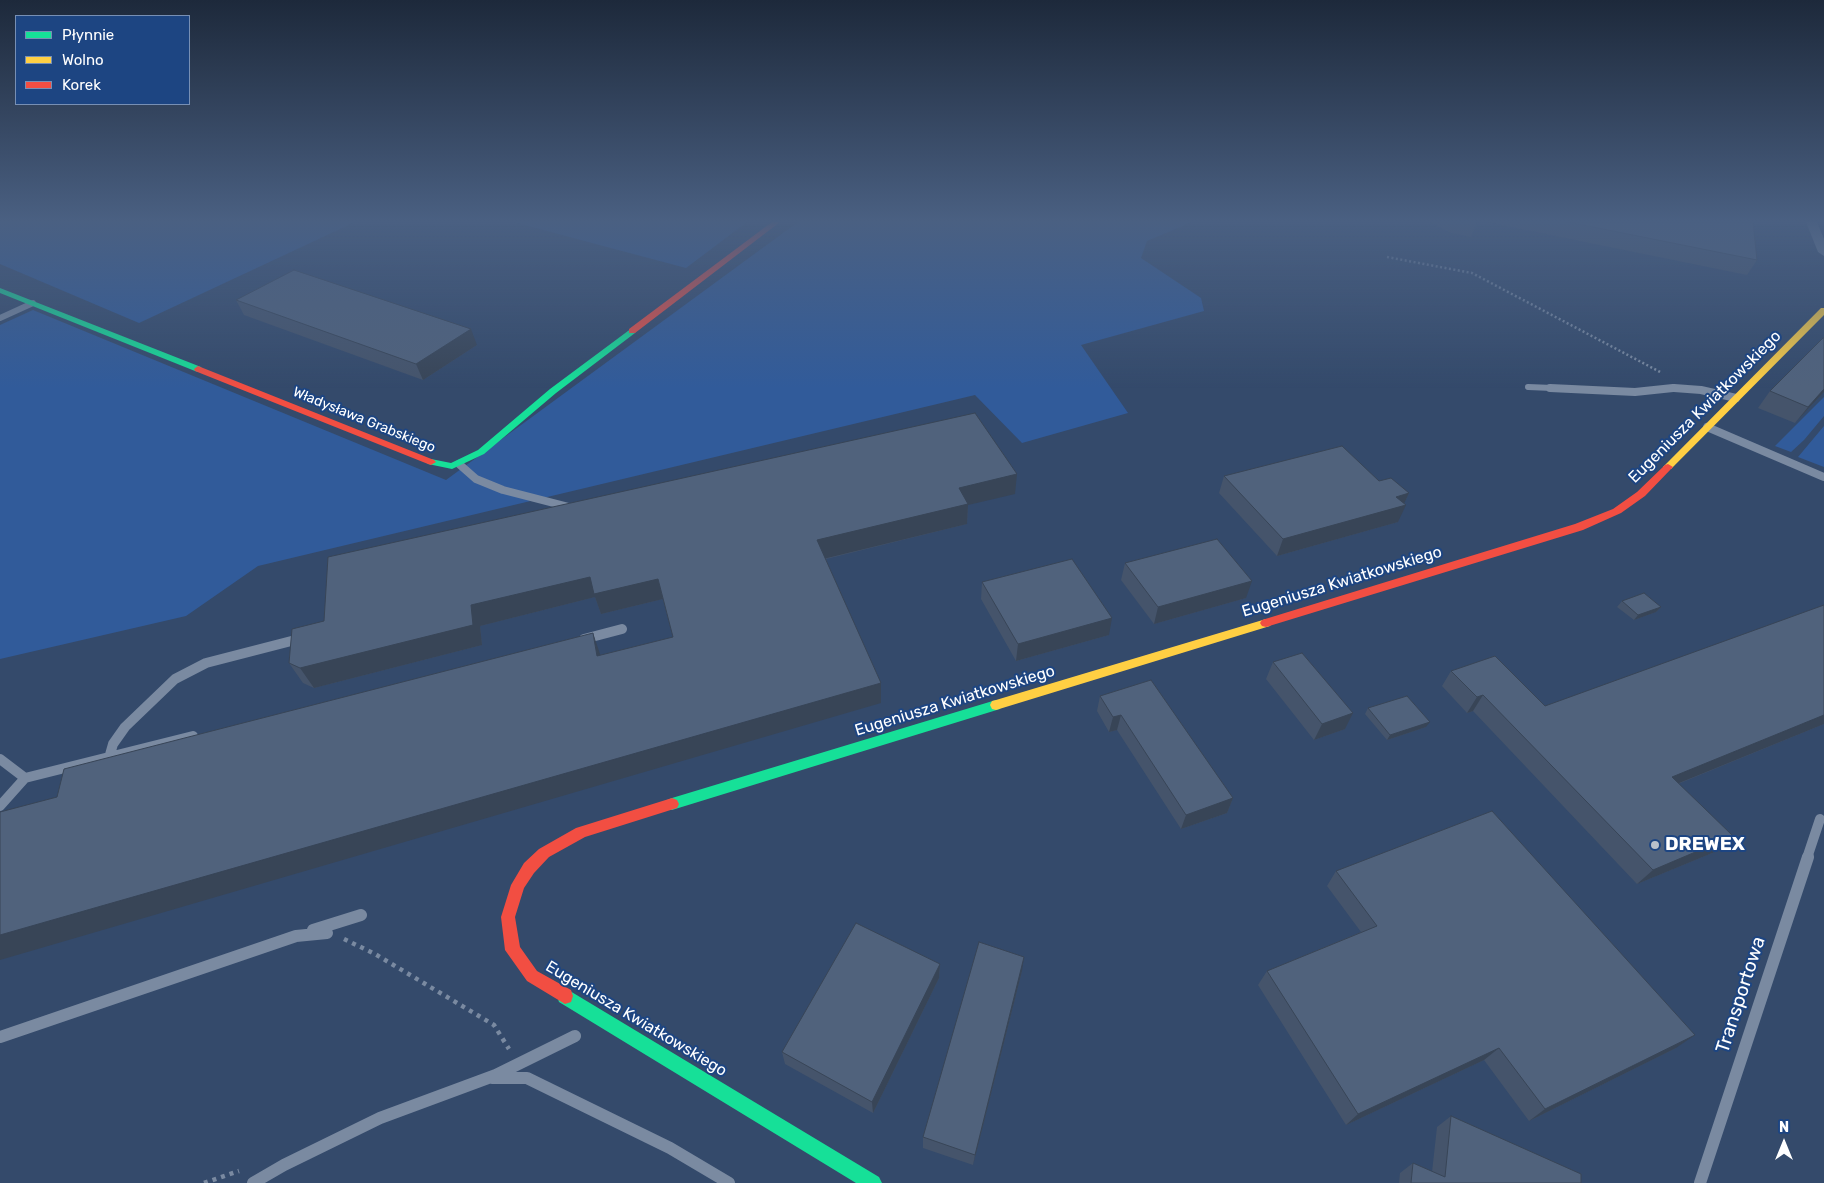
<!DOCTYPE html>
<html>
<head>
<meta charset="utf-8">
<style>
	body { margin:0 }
	#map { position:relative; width:1824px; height:1183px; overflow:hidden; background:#344a6b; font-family:Rubik,sans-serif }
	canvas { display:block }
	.legend { position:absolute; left:15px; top:15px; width:175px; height:90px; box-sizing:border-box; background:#1d4582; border:1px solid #778fb4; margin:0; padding:6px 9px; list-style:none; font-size:15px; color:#fff }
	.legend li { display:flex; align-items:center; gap:10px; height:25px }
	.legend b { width:25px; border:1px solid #778fb4 }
	.north { position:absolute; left:1759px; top:1118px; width:50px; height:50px; -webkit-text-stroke:4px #1d4582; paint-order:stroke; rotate:0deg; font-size:14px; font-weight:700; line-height:20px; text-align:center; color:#fff }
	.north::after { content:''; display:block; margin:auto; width:18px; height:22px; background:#fff; clip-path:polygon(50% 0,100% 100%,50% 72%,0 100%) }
</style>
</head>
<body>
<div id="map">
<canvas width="1824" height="1183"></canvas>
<ul class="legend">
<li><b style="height:6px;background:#16e098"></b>Płynnie</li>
<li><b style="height:6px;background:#ffcf43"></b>Wolno</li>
<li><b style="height:6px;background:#f24e42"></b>Korek</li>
</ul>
<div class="north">N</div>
</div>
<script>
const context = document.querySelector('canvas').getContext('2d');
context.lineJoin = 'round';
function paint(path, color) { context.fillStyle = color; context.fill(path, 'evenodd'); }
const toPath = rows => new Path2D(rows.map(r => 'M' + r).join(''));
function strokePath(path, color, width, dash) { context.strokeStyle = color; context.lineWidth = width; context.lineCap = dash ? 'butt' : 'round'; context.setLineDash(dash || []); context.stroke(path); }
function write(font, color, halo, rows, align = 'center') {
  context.font = font + ' Rubik,sans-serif'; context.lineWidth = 4; context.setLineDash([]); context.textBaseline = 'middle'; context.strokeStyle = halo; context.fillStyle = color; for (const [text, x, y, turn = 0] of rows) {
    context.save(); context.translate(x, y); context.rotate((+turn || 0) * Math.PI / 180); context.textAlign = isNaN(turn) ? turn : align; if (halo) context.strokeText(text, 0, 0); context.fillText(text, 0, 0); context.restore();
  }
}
paint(toPath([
	[0,222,355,222,139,323,0,264],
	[513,222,747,222,686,268],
	[798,222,1192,222,1147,241,1141,258,1201,298,1204,311,1081,345,1128,413,1022,443,975,395,258,566,186,616,0,659,0,325,33,310,446,480],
	[1824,397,1824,416,1804,440,1791,452,1775,446],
	[1824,426,1824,467,1798,457]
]), '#315b9a');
strokePath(toPath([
	[1387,257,1472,273,1662,373]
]), '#7a8aa1', 2.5, [2, 2.5]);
strokePath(toPath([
	[344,939,375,954,494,1025,509,1049],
	[204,1183,239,1171]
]), '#7a8aa1', 4.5, [4, 5]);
strokePath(toPath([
	[0,318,33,303],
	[1528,387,1577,389],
	[1661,389,1691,389]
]), '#7a8aa1', 6);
strokePath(toPath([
	[1550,388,1635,392,1673,388],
	[1674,388,1701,390,1736,398],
	[1707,427,1824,477],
	[459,464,476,479,503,490,569,507]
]), '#7a8aa1', 8);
strokePath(toPath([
	[584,639,622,629],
	[109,758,113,744,125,727,175,679,206,663,303,638],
	[0,759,25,778,193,736],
	[0,806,25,778],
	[1807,858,1820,819]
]), '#7a8aa1', 10);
strokePath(toPath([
	[313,930,361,915],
	[0,1037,296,936,327,933],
	[492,1078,527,1078,670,1148,729,1183],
	[253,1183,284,1165,380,1118,496,1075,575,1036],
	[1700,1183,1808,857]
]), '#7a8aa1', 12);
paint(toPath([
	[1806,222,1817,222,1824,239,1824,256,1818,252,1806,222]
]), '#7a8aa1');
paint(toPath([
	[0,288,201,367,202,369,198,372,195,371,0,293,0,288],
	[632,328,636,331,635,333,556,393,484,454,452,469,428,464,426,462,431,459,451,463,478,450,550,389,632,328],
	[996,700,1000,701,1002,705,1000,709,672,810,667,808,665,804,667,800,672,798,996,700],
	[565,988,879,1177,882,1183,856,1183,559,1002,557,996,559,990,565,988]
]), '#16e098');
paint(toPath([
	[1821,308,1824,308,1824,315,1671,469,1665,469,1663,467,1665,465,1821,308],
	[1266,619,1270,620,1272,623,1270,626,996,710,992,709,990,705,992,701,996,700,1266,619]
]), '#ffcf43');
paint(toPath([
	[772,222,780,222,635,333,629,333,629,329,772,222],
	[198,366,434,460,436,462,431,465,428,464,195,371,194,369,198,366],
	[1668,464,1673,467,1671,469,1645,496,1621,513,1583,530,1266,627,1262,626,1260,623,1262,620,1575,524,1613,509,1637,492,1665,465,1668,464],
	[672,798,677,800,679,804,677,808,585,837,549,857,534,873,524,888,515,917,520,947,537,971,571,990,573,996,571,1002,565,1004,527,981,505,950,501,917,511,885,524,863,539,849,576,828,672,798]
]), '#f24e42');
paint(toPath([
	[1429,222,1477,222,1471,237,1451,233],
	[1487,222,1753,222,1757,260,1747,275],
	[236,300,477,345,423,380,244,315],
	[1824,338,1824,392,1795,423,1758,408,1770,391],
	[1224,476,1379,481,1409,493,1404,503,1398,522,1277,556,1219,493],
	[1015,494,968,505,967,524,826,559,881,703,600,655,673,637,663,599,601,614,595,597,480,626,482,645,314,688,303,683,289,663],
	[1125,563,1246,598,1154,624,1121,580],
	[982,582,1109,635,1016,661,981,599],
	[1622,601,1661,607,1656,612,1634,620,1617,607],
	[1273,662,1345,729,1314,740,1266,679],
	[1451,671,1545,706,1824,724,1678,784,1717,851,1637,884,1473,711,1467,713,1442,686],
	[1100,696,1233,798,1227,813,1181,829,1117,730,1109,732,1097,711],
	[1368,708,1426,727,1387,740,1365,714],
	[1336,871,1676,1048,1529,1121,1484,1060,1346,1125,1258,985,1267,971,1361,932,1327,886],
	[940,964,939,978,873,1113,785,1064,782,1052],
	[1022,971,973,1165,923,1148,923,1137],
	[1451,1116,1581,1183,1399,1183,1400,1173,1413,1163,1432,1172,1437,1127]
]), '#45546b');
paint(toPath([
	[471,329,477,345,423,380,416,364],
	[1824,389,1824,392,1795,423,1808,407],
	[1017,474,1015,494,968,505,967,524,819,560,817,540,959,488],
	[1409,493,1403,506,1406,505,1398,522,1277,556,1283,539,1396,497],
	[590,577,658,579,663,599,601,614,595,597,480,626,482,645,314,688,300,668,471,605],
	[1252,581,1246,598,1154,624,1158,607],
	[1661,607,1656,612,1634,620,1638,615],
	[1112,618,1109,635,1016,661,1018,644],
	[593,633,600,654,604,676,597,656],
	[881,683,881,703,0,960,0,935],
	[1483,695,1473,711,1467,713,1477,697],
	[1353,713,1345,729,1314,740,1322,724],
	[1121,715,1117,730,1109,732,1113,717],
	[1824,715,1824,724,1657,792,1672,777],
	[1430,722,1426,727,1387,740,1390,735],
	[1233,798,1227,813,1181,829,1186,815],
	[1733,836,1717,851,1637,884,1653,870],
	[1024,957,1022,971,973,1165,975,1155],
	[940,964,939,978,873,1113,872,1102],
	[1695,1035,1676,1048,1529,1121,1545,1109],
	[1499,1048,1484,1060,1346,1125,1358,1114]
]), '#384557');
const building = toPath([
	[1568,222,1753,222,1757,260,1568,222],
	[294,270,471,329,416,364,236,300,294,270],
	[1823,338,1824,338,1824,389,1808,407,1770,391,1823,338],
	[975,413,1017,474,959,488,968,504,817,540,881,683,0,935,0,812,57,797,64,769,593,633,597,656,673,637,658,579,594,594,590,577,471,605,473,625,300,668,289,663,292,629,324,621,328,557,975,413],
	[1342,446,1379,481,1391,478,1409,493,1396,497,1406,505,1283,539,1224,476,1342,446],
	[1217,539,1252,581,1158,607,1125,563,1217,539],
	[1072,559,1112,618,1018,644,982,582,1072,559],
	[1644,593,1661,607,1638,615,1622,601,1644,593],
	[1824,605,1824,715,1672,777,1733,836,1653,870,1483,695,1477,697,1451,671,1495,656,1545,706,1824,605],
	[1302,653,1353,713,1322,724,1273,662,1302,653],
	[1151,680,1233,798,1186,815,1121,715,1113,717,1100,696,1151,680],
	[1407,696,1430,722,1390,735,1368,708,1407,696],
	[1492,811,1695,1035,1545,1109,1499,1048,1358,1114,1267,971,1377,926,1336,871,1492,811],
	[856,923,940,964,872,1102,782,1052,856,923],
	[979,942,1024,957,975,1155,923,1137,979,942],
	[1451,1116,1581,1174,1581,1183,1411,1183,1413,1163,1445,1177,1451,1116]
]);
paint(building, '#50627c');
strokePath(building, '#384557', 1);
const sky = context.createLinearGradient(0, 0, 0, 388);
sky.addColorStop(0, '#1d293b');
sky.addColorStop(0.57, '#4a6082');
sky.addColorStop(1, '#4a608200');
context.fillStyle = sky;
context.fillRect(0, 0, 1824, 388);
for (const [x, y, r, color] of [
	[1655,845,5,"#b8c0cb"]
]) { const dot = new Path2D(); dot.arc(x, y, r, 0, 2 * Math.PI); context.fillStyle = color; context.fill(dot); strokePath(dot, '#1d4582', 2); }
write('14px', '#fff', '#1d4582', [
	["Władysława Grabskiego",364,420,22]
]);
write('16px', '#fff', '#1d4582', [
	["Eugeniusza Kwiatkowskiego",1705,407,-45],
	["Eugeniusza Kwiatkowskiego",1342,582,-17],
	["Eugeniusza Kwiatkowskiego",955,701,-17],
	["Eugeniusza Kwiatkowskiego",636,1019,31]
]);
write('bold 19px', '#fff', '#1d4582', [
	["DREWEX",1665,845]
], 'left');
write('19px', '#fff', '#1d4582', [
	["Transportowa",1741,995,-72]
]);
</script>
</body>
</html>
